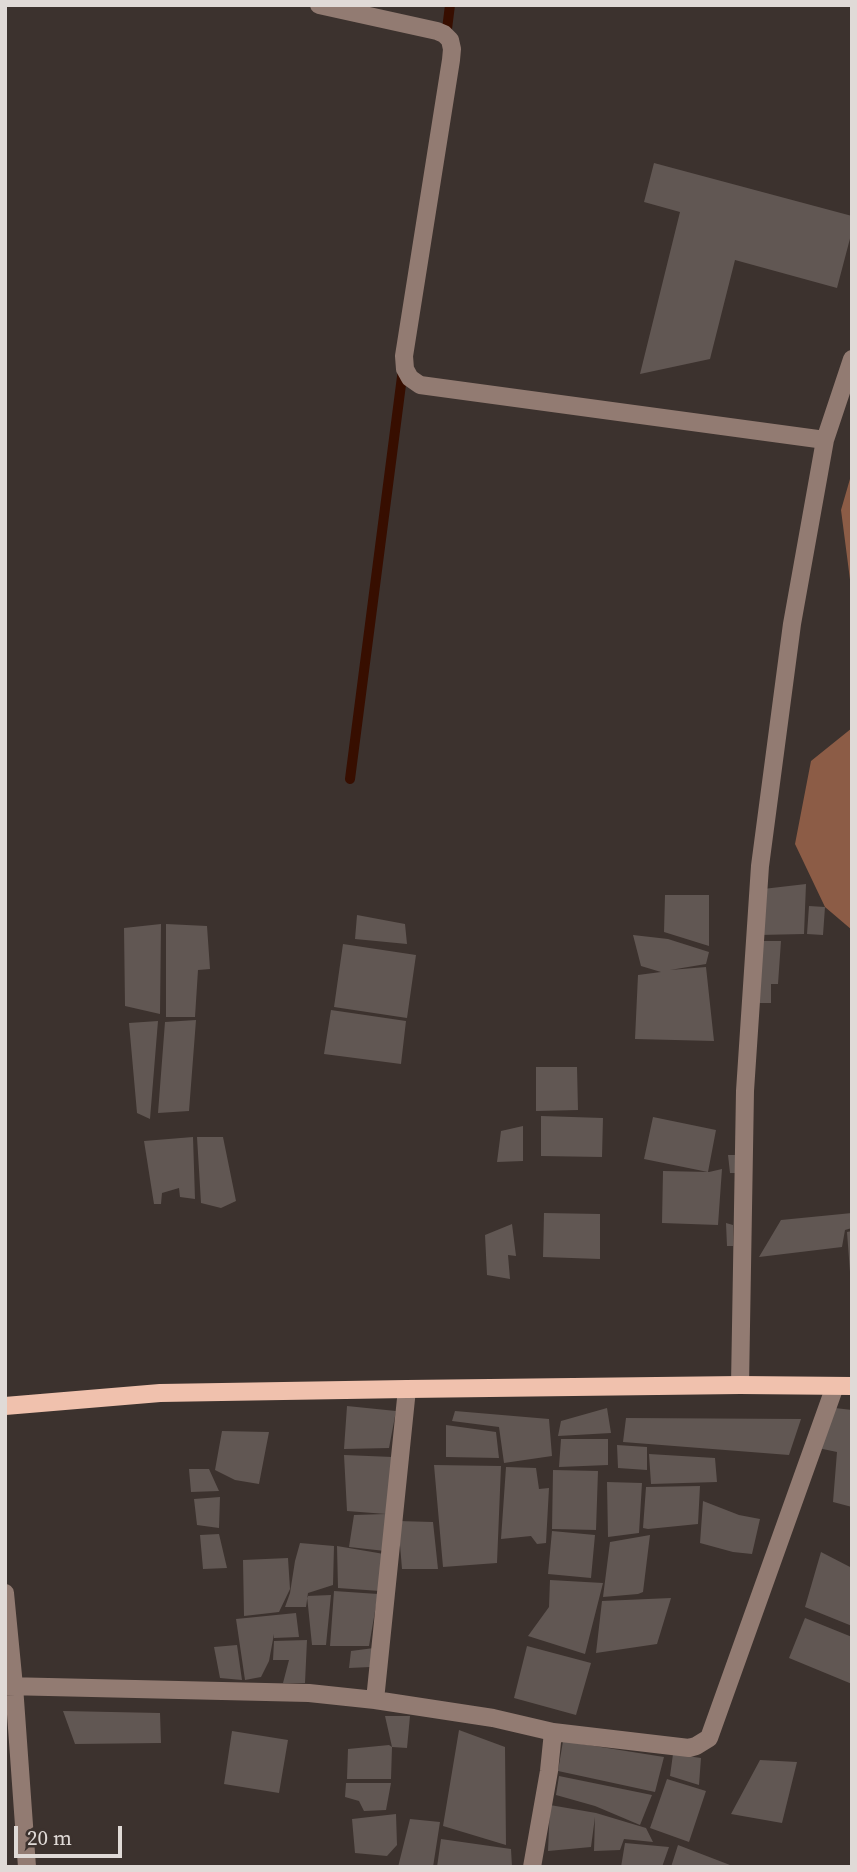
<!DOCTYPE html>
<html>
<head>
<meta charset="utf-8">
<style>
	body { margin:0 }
	#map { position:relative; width:857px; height:1872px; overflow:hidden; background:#3c322e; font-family:"Source Serif 4",serif }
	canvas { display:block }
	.frame { position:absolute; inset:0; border:7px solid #e0dad7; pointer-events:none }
	.scale { position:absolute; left:14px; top:1826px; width:108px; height:32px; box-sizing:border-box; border:4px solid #e0dad7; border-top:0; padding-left:9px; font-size:21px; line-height:24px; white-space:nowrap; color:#e0dad7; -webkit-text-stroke:5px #3c322e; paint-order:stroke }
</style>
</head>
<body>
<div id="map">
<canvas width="857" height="1872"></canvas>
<div class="frame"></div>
<div class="scale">20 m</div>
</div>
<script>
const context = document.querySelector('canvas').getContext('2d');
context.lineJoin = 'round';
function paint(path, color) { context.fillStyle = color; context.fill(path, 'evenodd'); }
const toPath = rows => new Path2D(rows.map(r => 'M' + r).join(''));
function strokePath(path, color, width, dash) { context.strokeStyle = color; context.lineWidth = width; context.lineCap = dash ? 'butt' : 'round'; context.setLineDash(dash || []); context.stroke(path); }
paint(toPath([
	[852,472,852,595,841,510],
	[852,728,852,930,825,907,795,844,811,761]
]), '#8c5c46');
strokePath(toPath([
	[446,37,450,5],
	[350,779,403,369]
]), '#370e00', 10);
paint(toPath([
	[654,163,852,216,852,231,837,288,735,260,710,359,640,374,680,212,644,202],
	[806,884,804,934,759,935,763,889],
	[665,895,709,895,709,946,664,932],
	[809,906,825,907,823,935,807,934],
	[357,915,405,924,407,944,355,939],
	[161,924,160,1014,125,1006,124,928],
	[166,924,207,926,210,969,198,970,195,1017,166,1017],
	[633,935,668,939,709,952,706,964,670,970,706,967,714,1041,635,1039,638,975,661,972,641,966],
	[759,941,781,941,778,984,771,984,771,1003,756,1003],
	[343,944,416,955,407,1018,334,1007],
	[331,1010,406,1021,401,1064,324,1054],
	[196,1020,189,1111,158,1113,165,1022],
	[158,1021,150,1119,137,1113,129,1023],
	[536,1067,577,1067,578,1110,536,1111],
	[541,1116,603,1118,602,1157,541,1156],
	[653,1117,716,1130,708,1172,644,1159],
	[523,1126,523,1161,497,1162,501,1131],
	[193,1137,195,1199,180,1197,179,1188,162,1193,161,1204,154,1204,144,1141],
	[197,1137,223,1137,236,1201,221,1208,201,1203],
	[728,1155,736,1155,738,1173,730,1173],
	[722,1169,718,1225,662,1223,663,1171,709,1172],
	[544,1213,600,1214,600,1259,543,1257],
	[852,1213,852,1228,845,1230,842,1247,759,1257,781,1220],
	[726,1223,733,1225,733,1246,727,1246],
	[512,1224,516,1256,508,1255,510,1279,487,1275,485,1235],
	[852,1231,852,1272,850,1272,847,1232],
	[347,1406,396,1411,389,1448,344,1449],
	[607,1408,611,1433,558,1436,561,1421],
	[835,1408,852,1410,852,1507,833,1502,837,1452,818,1448],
	[455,1411,549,1419,552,1456,504,1463,499,1427,452,1421],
	[626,1418,801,1419,789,1455,623,1442],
	[446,1425,496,1432,499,1458,446,1457],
	[222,1431,269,1432,259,1484,235,1480,215,1470],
	[561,1439,608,1439,608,1465,559,1467],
	[617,1445,647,1447,647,1470,618,1468],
	[649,1454,715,1458,717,1482,651,1484],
	[344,1455,393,1457,385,1551,349,1547,354,1515,386,1514,347,1511],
	[434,1465,501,1466,497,1563,443,1567],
	[506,1467,536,1468,539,1489,549,1488,546,1543,537,1544,531,1536,501,1539],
	[189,1469,209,1469,219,1491,191,1492],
	[553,1470,598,1471,596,1530,552,1529],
	[607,1482,642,1483,639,1533,608,1537],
	[700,1486,698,1524,648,1529,643,1528,646,1487],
	[220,1497,219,1528,197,1525,194,1499],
	[703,1501,739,1515,760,1519,752,1554,733,1552,700,1543],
	[398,1521,433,1522,438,1569,402,1569],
	[552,1531,595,1535,591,1578,548,1574],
	[219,1534,227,1568,203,1569,200,1535],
	[650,1535,643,1592,638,1594,603,1597,610,1542],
	[300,1543,334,1546,333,1585,308,1593,306,1607,285,1607,290,1593,295,1561],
	[337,1546,384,1554,380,1591,338,1588],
	[821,1552,852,1568,852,1626,805,1607],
	[288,1558,290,1589,279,1612,244,1616,243,1560],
	[550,1580,603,1583,585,1654,528,1636,549,1607],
	[334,1591,378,1594,369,1646,330,1646],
	[331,1595,326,1645,312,1645,307,1596],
	[671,1598,657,1644,596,1653,602,1601],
	[296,1613,299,1637,274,1638,274,1634,269,1661,261,1677,245,1680,236,1619],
	[805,1618,852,1637,852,1684,789,1658],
	[307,1640,305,1683,283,1683,289,1660,273,1660,274,1641],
	[237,1645,242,1680,220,1678,214,1647],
	[527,1646,591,1663,576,1715,514,1698],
	[374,1648,370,1667,349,1668,351,1651],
	[63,1711,160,1713,161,1743,75,1744],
	[385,1716,410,1716,407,1748,392,1747,391,1779,347,1779,348,1749,389,1745,392,1747],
	[459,1730,505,1747,506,1845,443,1826],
	[232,1731,288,1740,279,1793,224,1784],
	[563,1741,664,1757,655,1792,558,1771],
	[673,1754,701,1758,699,1785,670,1776],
	[760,1760,797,1762,782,1823,731,1814],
	[559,1776,652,1795,640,1825,595,1806,556,1795],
	[667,1779,706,1791,689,1842,650,1828],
	[346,1783,391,1783,386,1810,364,1811,359,1801,345,1797],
	[550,1805,596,1813,646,1828,653,1842,624,1839,620,1850,594,1851,595,1817,591,1847,548,1851],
	[396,1814,397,1845,387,1856,355,1853,352,1819],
	[410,1819,440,1822,433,1867,398,1867],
	[441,1839,511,1849,512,1867,437,1867],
	[625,1843,669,1847,662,1867,621,1867],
	[678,1845,730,1865,729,1867,671,1867]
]), '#615753');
strokePath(toPath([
	[319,5,437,31,444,34,450,40,452,49,451,60,404,356,405,369,410,378,420,385,825,440],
	[740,1385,745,1091,760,866,792,624,825,440,852,359],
	[5,1593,14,1686,27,1867],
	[5,1686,309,1693,375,1700,493,1718,553,1732,549,1771,532,1867],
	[375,1700,407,1389],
	[553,1732,689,1748,696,1746,709,1738,835,1386]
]), '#927b72', 18);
strokePath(toPath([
	[5,1406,160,1393,407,1389,740,1385,852,1386]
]), '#f0c1ad', 18);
</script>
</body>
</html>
